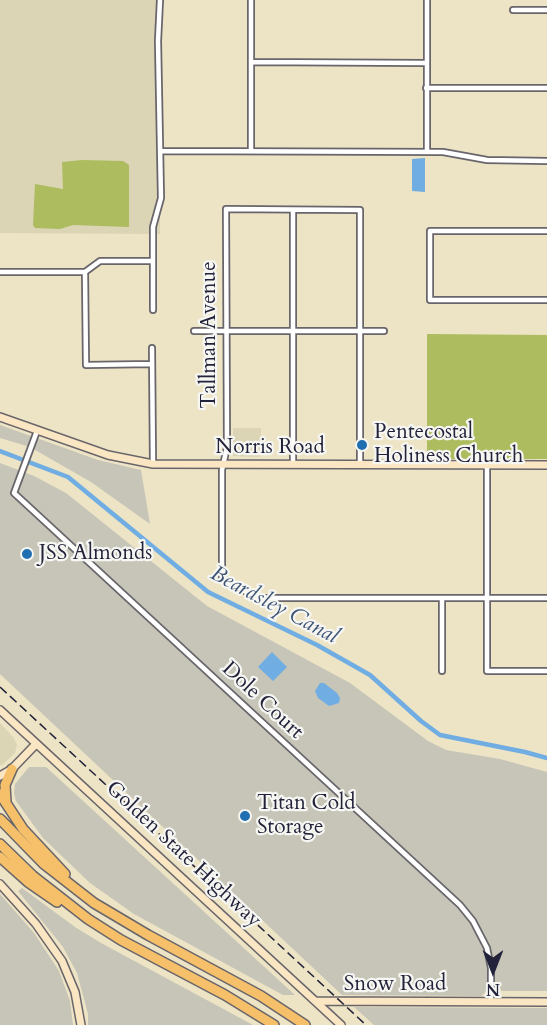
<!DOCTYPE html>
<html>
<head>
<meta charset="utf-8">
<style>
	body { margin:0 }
	#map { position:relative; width:547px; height:1025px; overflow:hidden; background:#ede3c5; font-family:Cardo,serif }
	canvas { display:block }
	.north { position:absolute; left:463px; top:941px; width:60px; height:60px; -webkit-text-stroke:4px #f6f6f2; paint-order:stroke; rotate:180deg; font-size:16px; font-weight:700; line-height:24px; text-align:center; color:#22223b }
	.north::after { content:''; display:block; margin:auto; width:21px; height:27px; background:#22223b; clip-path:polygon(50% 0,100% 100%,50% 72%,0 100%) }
</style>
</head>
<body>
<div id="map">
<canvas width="547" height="1025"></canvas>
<div class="north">N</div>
</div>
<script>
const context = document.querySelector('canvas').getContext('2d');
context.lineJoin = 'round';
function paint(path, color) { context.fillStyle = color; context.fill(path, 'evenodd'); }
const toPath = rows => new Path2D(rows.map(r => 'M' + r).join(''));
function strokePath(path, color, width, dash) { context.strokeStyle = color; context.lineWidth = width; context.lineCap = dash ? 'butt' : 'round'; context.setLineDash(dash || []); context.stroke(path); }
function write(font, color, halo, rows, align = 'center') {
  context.font = font + ' Cardo,serif'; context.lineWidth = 4.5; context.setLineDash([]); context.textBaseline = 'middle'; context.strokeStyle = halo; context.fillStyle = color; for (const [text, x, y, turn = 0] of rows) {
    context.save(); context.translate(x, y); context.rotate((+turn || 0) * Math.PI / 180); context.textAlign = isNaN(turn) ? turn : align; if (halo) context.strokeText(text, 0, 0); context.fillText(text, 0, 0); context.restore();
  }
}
paint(toPath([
	[0,0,158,0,160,234,0,233],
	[233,428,261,428,260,457,233,456],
	[0,723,13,737,17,745,15,753,2,765,0,765]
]), '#dbd4b5');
paint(toPath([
	[0,425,98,460,141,470,150,524,91,482,30,447,0,438],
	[0,463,34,476,66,493,207,606,350,683,428,741,446,750,500,759,547,772,547,991,502,991,497,986,488,986,484,994,481,996,342,995,0,674],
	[29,767,46,767,295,995,283,995,134,914,90,883,43,838,16,801,14,793,15,784],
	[22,888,75,927,101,943,253,1025,88,1025,88,1014,77,973,63,947,18,891],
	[0,894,34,933,59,971,70,1001,73,1025,0,1025],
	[354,1007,547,1008,547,1025,374,1025]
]), '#c6c5b8');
paint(toPath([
	[82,160,123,161,129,165,129,227,73,225,60,229,35,228,33,225,35,184,63,189,62,162],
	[427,334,547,335,547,459,427,459]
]), '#acbc5e');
paint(toPath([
	[425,158,425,192,412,191,412,159],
	[272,652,287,667,273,681,258,667],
	[320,683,324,683,337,693,340,698,339,703,329,706,318,698,315,691]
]), '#70ade2');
strokePath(toPath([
	[0,451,68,477,208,592,317,645,370,675,421,721,440,735,525,752,547,758]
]), '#70ade2', 4.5);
const street = toPath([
	[513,10,547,10],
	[251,62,426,63],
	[426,88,547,88],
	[161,151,443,152,487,160,547,161],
	[251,151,251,0],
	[427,152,427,0],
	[293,210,293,464],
	[547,231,430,231,430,300,547,300],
	[0,272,85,272],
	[85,272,86,365,152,364],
	[85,272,100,261,153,261],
	[153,310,153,227,161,198,158,41,160,0],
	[194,331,384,331],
	[152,348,153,464],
	[37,431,14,493,460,905,473,921,487,948,491,968,491,1002],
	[360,464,360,210,226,209,227,447,222,470,222,578,257,598,547,598],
	[487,465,487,671,547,671],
	[442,671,442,598]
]);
const secondary = toPath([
	[0,417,108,455,153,464,547,465],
	[0,710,341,1025],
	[0,776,12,769,36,744],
	[0,884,36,924,62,961,75,992,81,1025],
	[315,1001,547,1002]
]);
const highway = toPath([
	[0,794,23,829,65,874],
	[6,802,5,785,12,769],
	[0,819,44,864,94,903,148,935,261,996,305,1025],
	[0,844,33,876,88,919,121,940,225,995,274,1025],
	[0,857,28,882,57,902]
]);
strokePath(street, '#69666b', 8);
strokePath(secondary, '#69666b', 10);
strokePath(highway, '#69666b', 12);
strokePath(street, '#fff', 4.5);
strokePath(secondary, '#fbe6c4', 7);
strokePath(highway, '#f6c06b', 9);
strokePath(toPath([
	[0,687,366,1025]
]), '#22223b', 1.5, [9, 4.5]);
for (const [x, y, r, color] of [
	[362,445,6,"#1f6fb2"],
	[27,554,6,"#1f6fb2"],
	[245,816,6,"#1f6fb2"]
]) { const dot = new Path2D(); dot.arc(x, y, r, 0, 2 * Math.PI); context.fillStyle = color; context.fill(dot); strokePath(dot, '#f6f6f2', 2); }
write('21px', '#22223b', '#f6f6f2', [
	["Tallman Avenue",210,335,-90],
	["Norris Road",270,448],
	["Dole Court",262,701,43],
	["Golden State Highway",183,855,43],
	["Snow Road",395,985]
]);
write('21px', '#22223b', '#f6f6f2', [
	["Pentecostal",374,433],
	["Holiness Church",374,457],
	["JSS Almonds",39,554],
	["Titan Cold",257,804],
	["Storage",257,828]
], 'left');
write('italic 22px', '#3d5375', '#f6f6f2', [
	["Beardsley Canal",274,606,28]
]);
</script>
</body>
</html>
